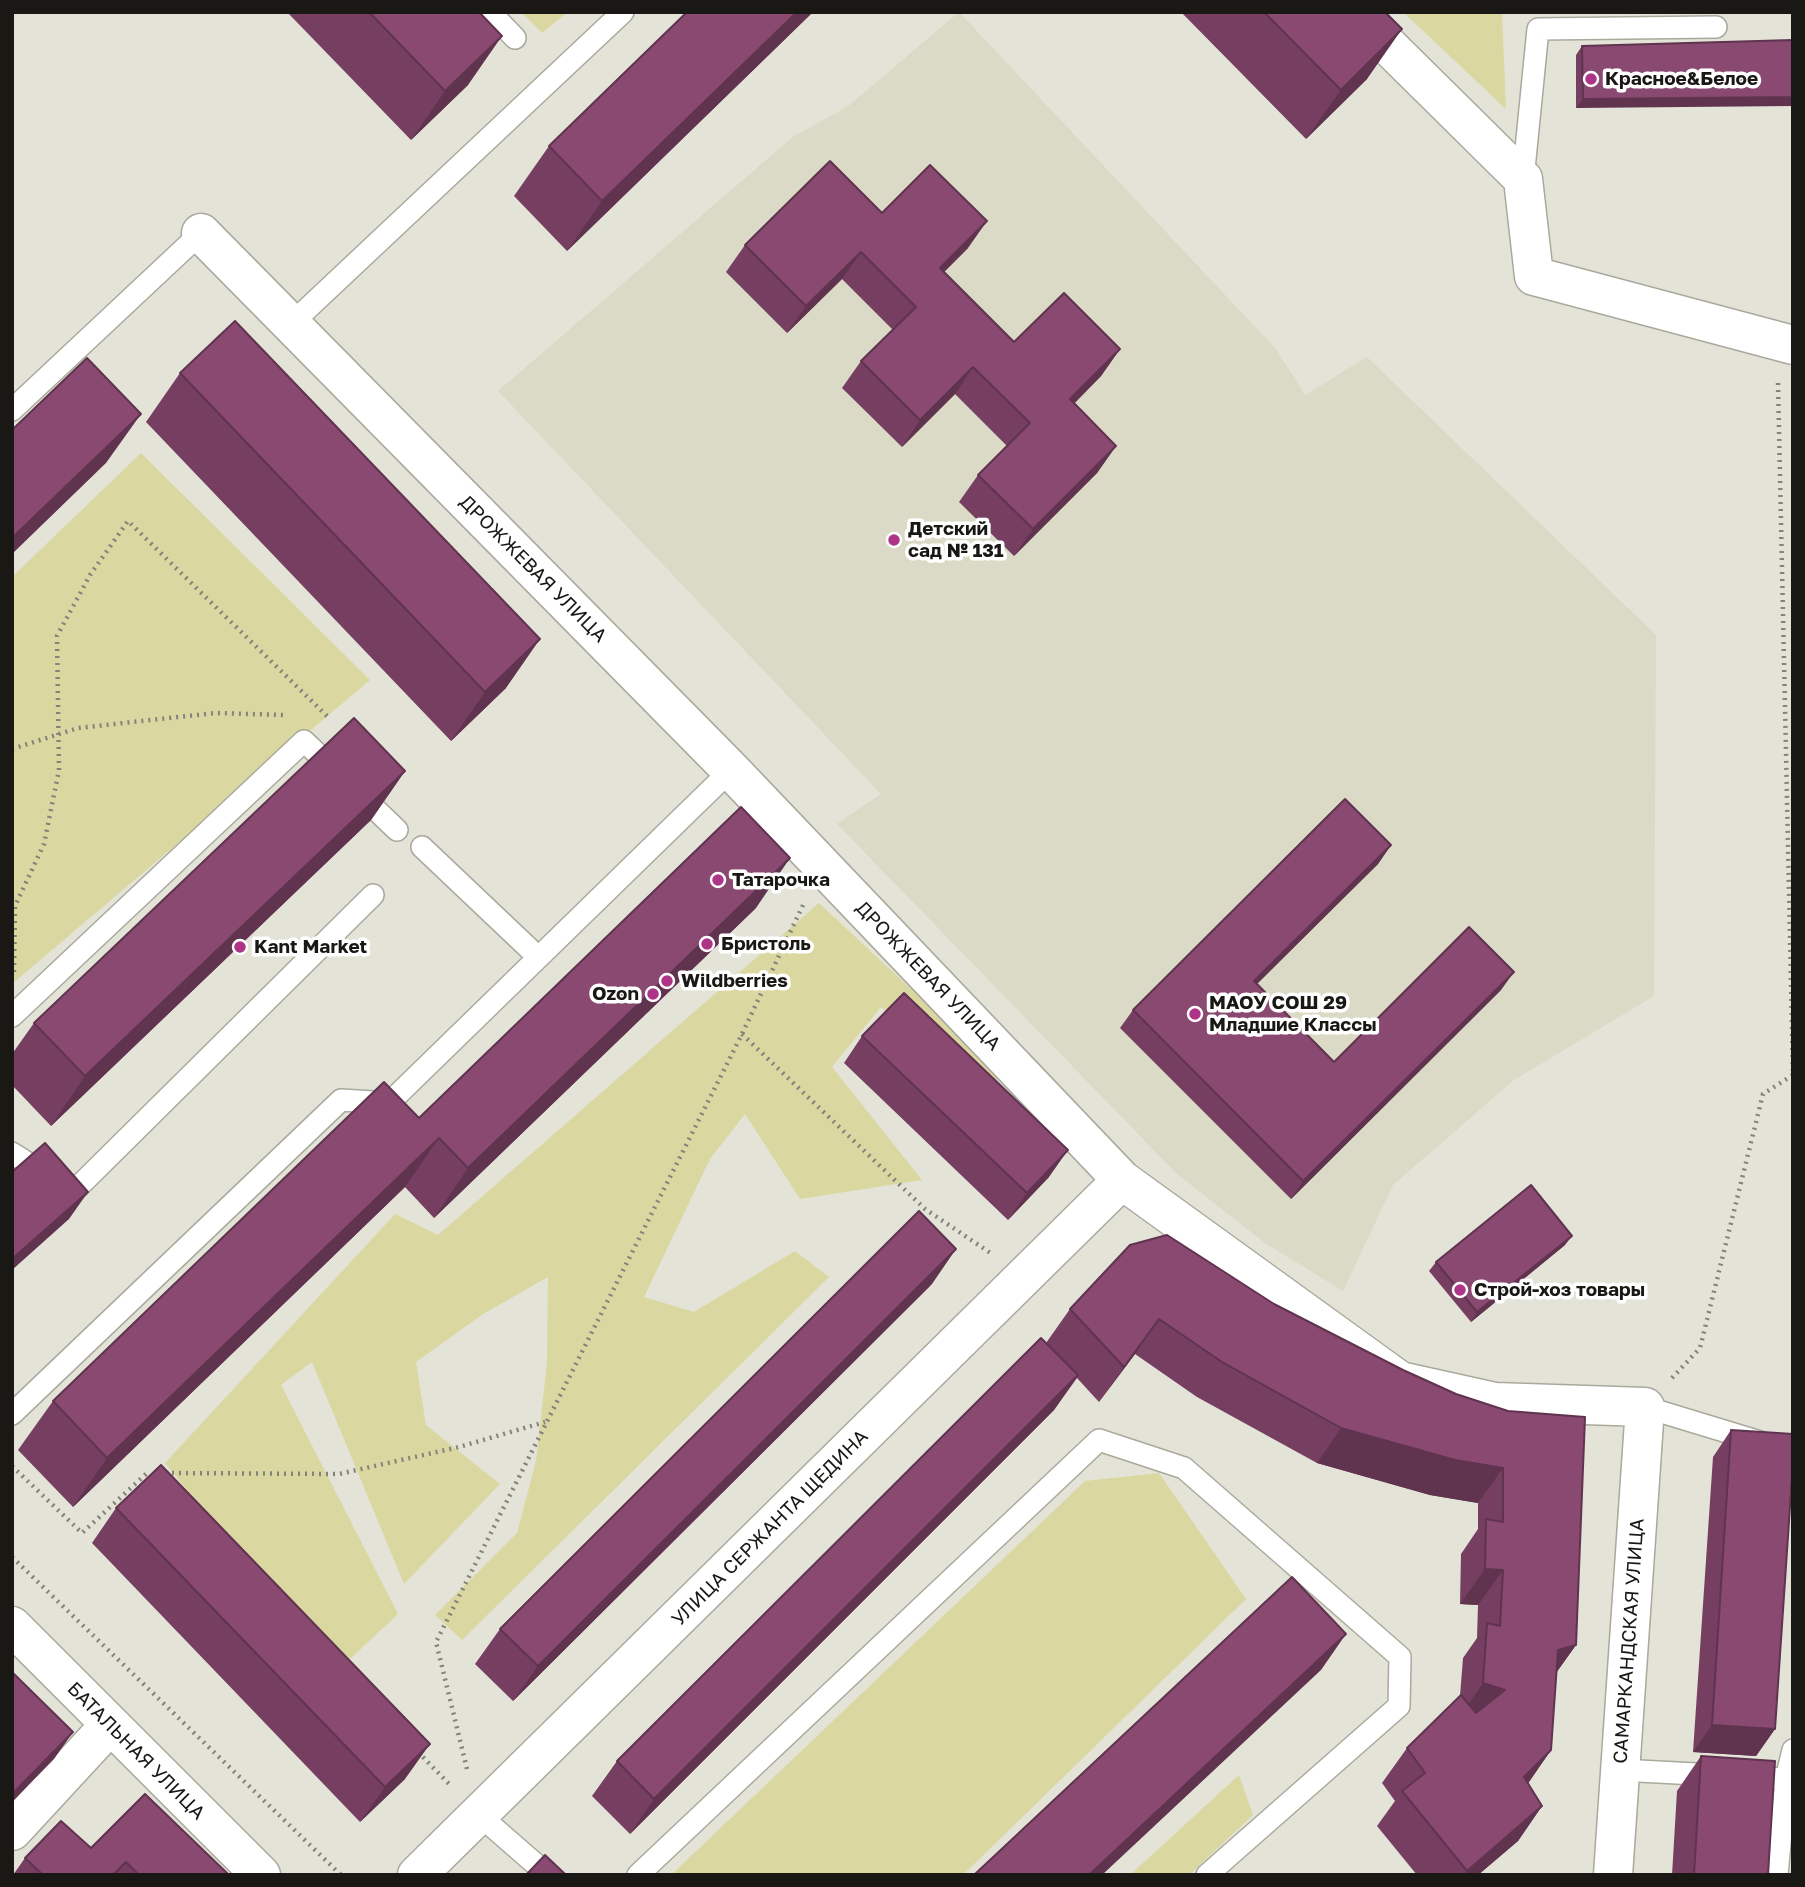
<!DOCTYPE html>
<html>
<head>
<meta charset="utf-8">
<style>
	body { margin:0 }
	#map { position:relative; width:1805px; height:1887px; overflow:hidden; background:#e4e3d7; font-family:"Golos Text",sans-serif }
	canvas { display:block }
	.frame { position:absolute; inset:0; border:14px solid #191814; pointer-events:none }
</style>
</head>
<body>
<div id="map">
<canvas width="1805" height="1887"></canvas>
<div class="frame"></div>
</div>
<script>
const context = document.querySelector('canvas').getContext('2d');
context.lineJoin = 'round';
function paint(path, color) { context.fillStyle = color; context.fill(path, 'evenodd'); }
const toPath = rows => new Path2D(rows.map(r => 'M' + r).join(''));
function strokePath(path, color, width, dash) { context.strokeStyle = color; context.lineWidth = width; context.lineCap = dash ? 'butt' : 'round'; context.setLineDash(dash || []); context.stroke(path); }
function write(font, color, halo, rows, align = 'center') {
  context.font = font + ' "Golos Text",sans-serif'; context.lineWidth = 7; context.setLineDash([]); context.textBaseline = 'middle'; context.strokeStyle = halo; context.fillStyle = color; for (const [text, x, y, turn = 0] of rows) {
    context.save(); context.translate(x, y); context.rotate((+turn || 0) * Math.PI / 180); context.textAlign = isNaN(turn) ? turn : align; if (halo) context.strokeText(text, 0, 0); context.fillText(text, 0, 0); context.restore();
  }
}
paint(toPath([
	[959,12,1276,349,1305,395,1367,357,1656,635,1654,996,1514,1080,1393,1185,1343,1291,1265,1243,1177,1174,837,824,881,794,498,391,794,136,847,107]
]), '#dbdac6');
paint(toPath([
	[521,12,568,12,542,33],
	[1403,12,1502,12,1506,109],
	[141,453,370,680,12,984,12,577],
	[819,903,1002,1074,984,1092,881,1007,832,1067,922,1180,800,1199,745,1114,710,1159,644,1297,694,1312,795,1251,829,1277,462,1640,435,1615,517,1533,536,1461,547,1363,548,1277,483,1314,416,1362,426,1425,500,1484,404,1584,312,1362,281,1385,398,1614,334,1674,165,1463,395,1214,438,1235],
	[1159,1473,1246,1599,963,1875,671,1875,1085,1481],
	[1239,1775,1253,1815,1189,1875,1130,1875]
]), '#dbd7a1');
const lane = toPath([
	[490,12,515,38],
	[1523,179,1538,29,1716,27],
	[291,324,623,12],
	[12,410,201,233],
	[422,847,538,957],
	[12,1016,304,741,397,830],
	[12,1153,73,1192,373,895],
	[1645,1407,1793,1452],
	[12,1414,341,1100,389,1103,731,770],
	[1620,1770,1715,1775],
	[1748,1777,1786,1779,1793,1750],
	[478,1814,548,1875],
	[638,1875,1099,1440,1184,1468,1400,1657,1399,1706,1207,1875],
	[1777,1875,1786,1779]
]);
const street = toPath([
	[1354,12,1523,179,1534,276,1793,345],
	[201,233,731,770,1122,1180,1400,1381,1495,1402,1645,1407,1613,1875],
	[12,1831,109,1726],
	[417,1875,1122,1180]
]);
const primary = toPath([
	[12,1626,261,1875]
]);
strokePath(lane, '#a9a99d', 24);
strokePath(street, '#a9a99d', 41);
strokePath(primary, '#a9a99d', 41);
strokePath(toPath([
	[1778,383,1793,1075],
	[12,749,78,728,215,713,285,715],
	[14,972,15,906,44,844,59,770,57,636,90,575,128,521,330,719],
	[742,1034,925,1209,992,1254],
	[1672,1378,1700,1348,1763,1094,1793,1075],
	[12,1466,82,1533,147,1473,154,1480],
	[165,1473,339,1474,459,1447,545,1422],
	[12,1557,341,1875],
	[418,1752,451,1786],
	[467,1769,436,1642,742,1034,804,903]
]), '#84837b', 4.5, [2, 5]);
strokePath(lane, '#fff', 21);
strokePath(street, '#fff', 38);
strokePath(primary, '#fff', 38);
paint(toPath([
	[287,12,479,12,468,85,411,140],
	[687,12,813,12,567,251,514,196,549,146],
	[1181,12,1385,12,1367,79,1306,139],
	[1793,40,1576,108,1576,55,1582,46],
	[882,213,968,248,944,272,1014,342,1120,349,1101,376,1074,404,1116,446,1097,473,1014,556,959,502,978,475,1007,446,955,394,902,447,842,388,861,361,893,330,842,279,787,333,726,272,745,245],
	[180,373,506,688,451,741,146,422],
	[405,771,371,820,51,1126,12,1085,12,1054,34,1023],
	[1391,845,1378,864,1256,984,1334,1062,1501,990,1291,1199,1120,1028,1133,1010],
	[756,908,434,1218,405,1187,73,1507,18,1450,53,1401,419,1118],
	[862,1036,1049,1177,1008,1220,844,1063],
	[1565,1245,1471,1322,1429,1271,1436,1262],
	[932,1284,513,1701,475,1664,500,1629],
	[1274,1304,1403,1370,1456,1394,1508,1411,1576,1645,1556,1673,1551,1750,1528,1783,1542,1806,1518,1841,1478,1875,1417,1875,1377,1826,1395,1801,1382,1783,1407,1748,1460,1696,1463,1658,1477,1638,1478,1605,1460,1604,1461,1554,1478,1529,1478,1503,1430,1495,1317,1463,1197,1397,1135,1354,1099,1402,1077,1378,1054,1410,630,1834,592,1796,617,1761,1046,1343,1070,1309],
	[1731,1430,1775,1729,1756,1756,1693,1752,1713,1457],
	[116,1508,405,1779,360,1822,92,1543],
	[1701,1756,1768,1875,1672,1875,1677,1791],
	[91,1848,229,1875,13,1875,25,1858]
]), '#763f61');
paint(toPath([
	[797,12,813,12,567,251,602,201],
	[1402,29,1367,79,1306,139,1341,90],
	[502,36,468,85,411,140,445,91],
	[1793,97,1793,106,1576,108,1583,99],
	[987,221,968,248,921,295,940,268],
	[861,252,842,279,787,333,806,306],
	[1120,349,1101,376,1051,426,1070,399],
	[973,367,955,394,902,447,920,420],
	[141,414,106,463,12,554,12,538],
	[1116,446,1097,473,1014,556,1033,529],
	[540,639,506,688,451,741,485,692],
	[405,771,371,820,51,1126,85,1076],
	[1391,845,1378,864,1241,1000,1254,981],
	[790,858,756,908,434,1218,468,1168],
	[1514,972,1501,990,1291,1199,1303,1181],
	[439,1138,405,1187,73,1507,107,1458],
	[1068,1150,1049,1177,1008,1220,1027,1193],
	[88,1192,69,1219,12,1270,12,1259],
	[1572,1236,1565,1245,1471,1322,1477,1312],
	[956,1249,932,1284,513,1701,538,1666],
	[1159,1319,1135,1354,1099,1402,1124,1367],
	[1078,1375,1054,1410,630,1834,654,1799],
	[1341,1428,1503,1468,1478,1503,1430,1495,1317,1463],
	[1485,1569,1503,1570,1478,1605,1460,1604],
	[1346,1634,1321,1670,1102,1875,1089,1875],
	[1576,1645,1551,1680,1558,1650],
	[1483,1683,1505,1690,1481,1725,1459,1718],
	[1712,1725,1775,1729,1756,1756,1693,1752],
	[73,1732,54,1759,12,1802,12,1794],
	[430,1744,405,1779,360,1822,385,1787],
	[1551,1750,1527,1785,1524,1777],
	[1542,1806,1518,1841,1478,1875,1464,1875,1467,1871]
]), '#60334f');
const building = toPath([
	[369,12,479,12,502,36,445,91,369,12],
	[687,12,797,12,602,201,549,146,687,12],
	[1264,12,1385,12,1402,29,1341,90,1264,12],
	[1793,40,1793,97,1583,99,1582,46,1793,40],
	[830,161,882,213,930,165,987,221,940,268,1014,342,1064,293,1120,349,1070,399,1116,446,1033,529,978,475,1030,423,973,367,920,420,861,361,916,307,861,252,806,306,745,245,830,161],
	[235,321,540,639,485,692,180,373,235,321],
	[87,358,141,414,12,538,12,430,87,358],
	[354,718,405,771,85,1076,34,1023,354,718],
	[1345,799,1391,845,1254,981,1334,1062,1469,927,1514,972,1303,1181,1133,1010,1345,799],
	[741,807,790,858,468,1168,439,1138,107,1458,53,1401,384,1082,419,1118,741,807],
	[904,993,1068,1150,1027,1193,862,1036,904,993],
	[45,1143,88,1192,12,1259,12,1172,45,1143],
	[1531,1185,1572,1236,1477,1312,1436,1262,1531,1185],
	[919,1211,956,1249,538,1666,500,1629,919,1211],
	[1167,1235,1274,1304,1403,1370,1456,1394,1508,1411,1585,1417,1576,1645,1558,1650,1551,1750,1524,1777,1542,1806,1467,1871,1402,1791,1425,1773,1407,1748,1461,1695,1476,1713,1505,1690,1483,1683,1487,1623,1500,1626,1503,1570,1485,1569,1486,1519,1503,1522,1503,1468,1455,1460,1341,1428,1222,1362,1159,1319,1124,1367,1070,1309,1130,1245,1167,1235],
	[1041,1338,1078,1375,654,1799,617,1761,1041,1338],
	[1731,1430,1793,1434,1793,1462,1775,1729,1712,1725,1731,1430],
	[161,1465,430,1744,385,1787,116,1508,161,1465],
	[1292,1577,1346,1634,1089,1875,974,1875,1292,1577],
	[12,1672,73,1732,12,1794,12,1672],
	[1701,1756,1775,1761,1768,1875,1694,1875,1701,1756],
	[145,1794,229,1875,139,1875,126,1862,113,1875,43,1875,25,1858,61,1821,91,1848,145,1794],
	[545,1855,566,1875,526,1875,545,1855]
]);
paint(building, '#894971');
strokePath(building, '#60334f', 2);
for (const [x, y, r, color] of [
	[1591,79,7,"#ae3488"],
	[894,540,7,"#ae3488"],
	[718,880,7,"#ae3488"],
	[707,944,7,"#ae3488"],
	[240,947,7,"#ae3488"],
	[667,981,7,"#ae3488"],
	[653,994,7,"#ae3488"],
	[1195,1014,7,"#ae3488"],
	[1460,1290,7,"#ae3488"]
]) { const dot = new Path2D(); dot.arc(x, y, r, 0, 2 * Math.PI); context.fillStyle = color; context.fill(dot); strokePath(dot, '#fff', 2.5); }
write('bold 19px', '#191814', '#fff', [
	["Красное&Белое",1605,79],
	["Детский",908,529],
	["сад № 131",908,551],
	["Татарочка",732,880],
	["Бристоль",721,944],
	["Kant Market",254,947],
	["Wildberries",681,981],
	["Ozon",639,994,"right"],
	["МАОУ СОШ 29",1209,1003],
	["Младшие Классы",1209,1025],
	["Строй-хоз товары",1474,1290]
], 'left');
write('19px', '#191814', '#fff', [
	["ДРОЖЖЕВАЯ УЛИЦА",533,569,45],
	["ДРОЖЖЕВАЯ УЛИЦА",928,976,46],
	["УЛИЦА СЕРЖАНТА ЩЕДИНА",770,1528,-45],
	["САМАРКАНДСКАЯ УЛИЦА",1629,1641,-86],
	["БАТАЛЬНАЯ УЛИЦА",136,1751,45]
]);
</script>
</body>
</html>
